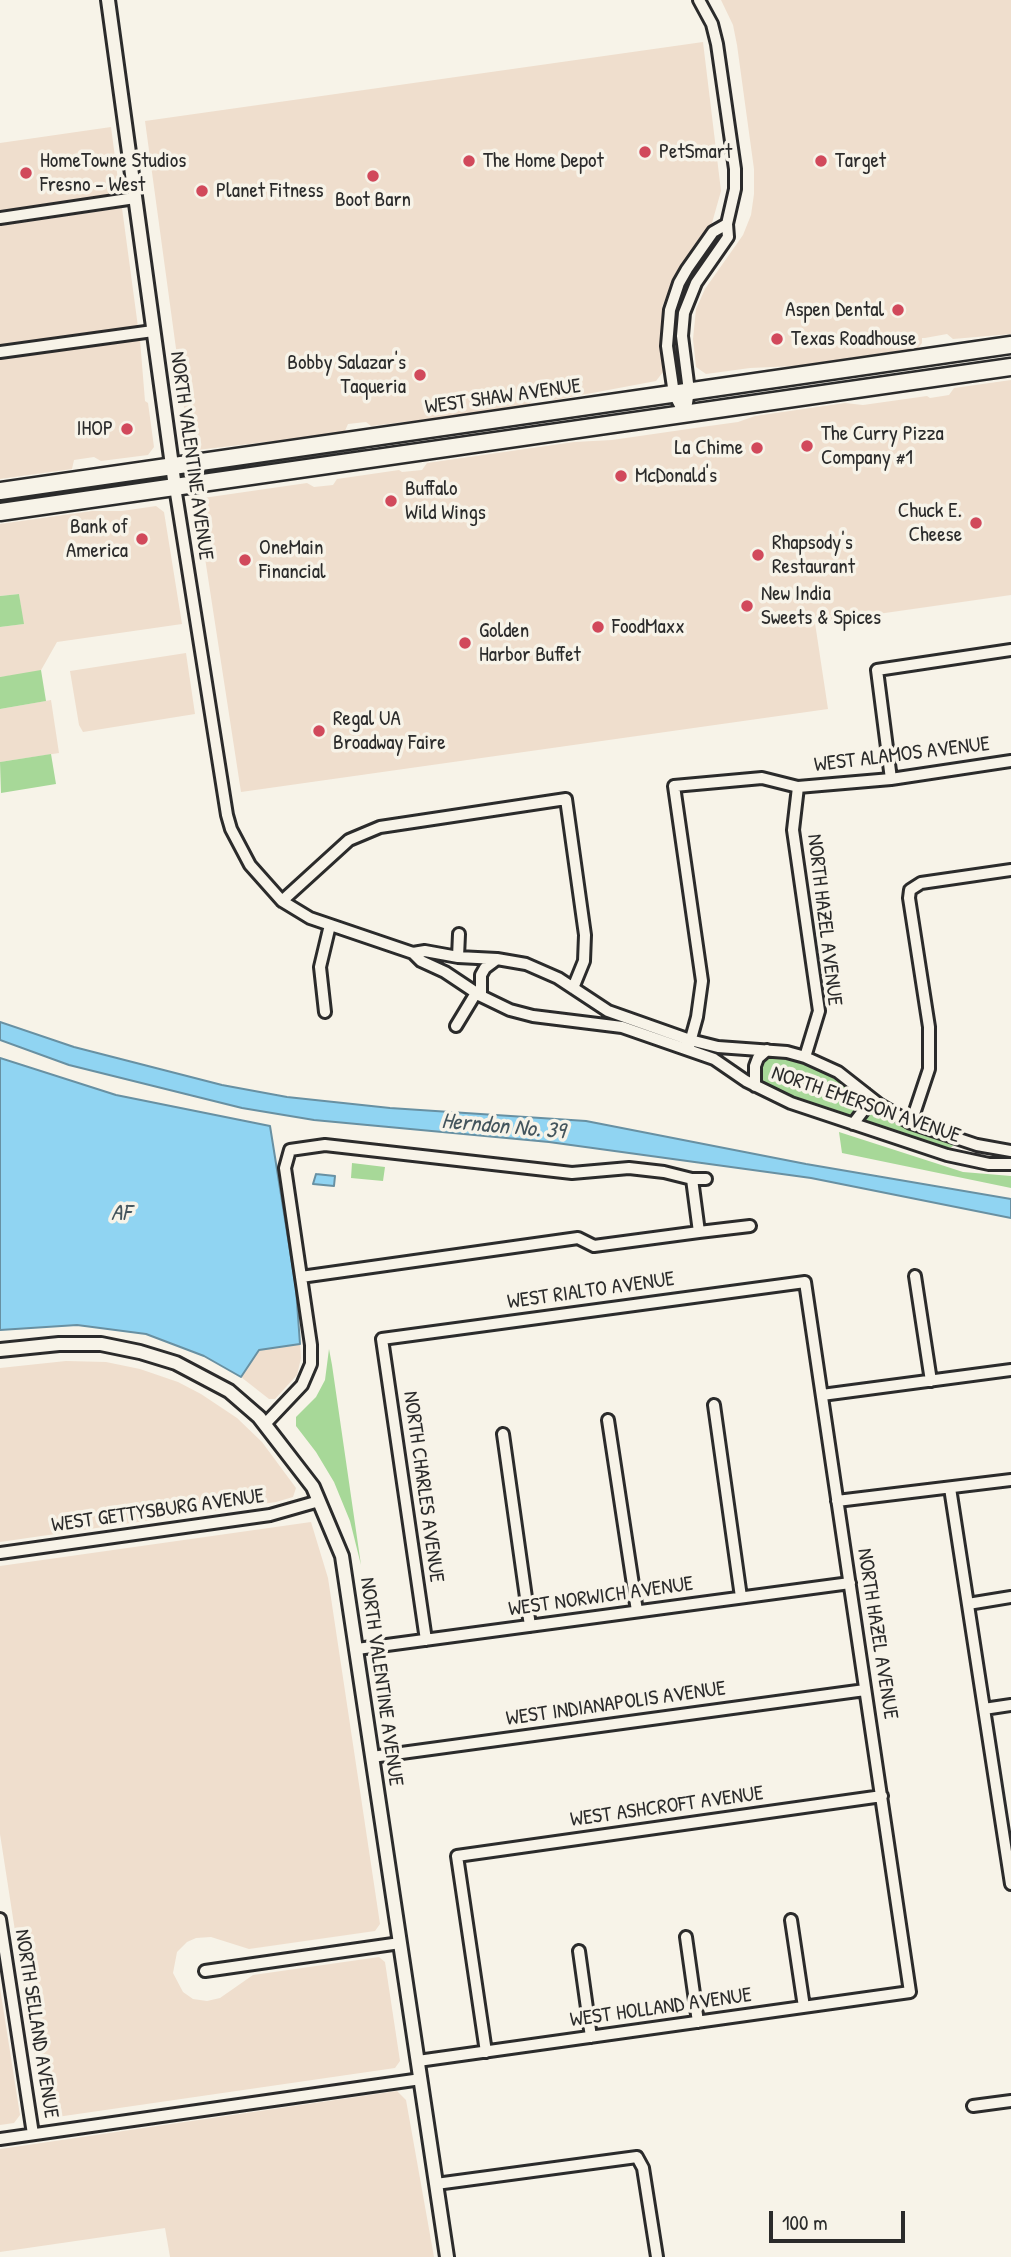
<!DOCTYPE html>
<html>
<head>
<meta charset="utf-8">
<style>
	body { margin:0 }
	#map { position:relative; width:1011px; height:2257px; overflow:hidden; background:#f7f3e8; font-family:"Patrick Hand",sans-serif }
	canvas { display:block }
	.scale { position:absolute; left:769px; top:2211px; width:136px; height:32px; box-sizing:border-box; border:4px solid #2b2b2b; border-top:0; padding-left:9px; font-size:21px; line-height:24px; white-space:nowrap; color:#2b2b2b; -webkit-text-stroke:5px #f7f3e8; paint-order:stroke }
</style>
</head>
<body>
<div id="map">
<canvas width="1011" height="2257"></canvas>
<div class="scale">100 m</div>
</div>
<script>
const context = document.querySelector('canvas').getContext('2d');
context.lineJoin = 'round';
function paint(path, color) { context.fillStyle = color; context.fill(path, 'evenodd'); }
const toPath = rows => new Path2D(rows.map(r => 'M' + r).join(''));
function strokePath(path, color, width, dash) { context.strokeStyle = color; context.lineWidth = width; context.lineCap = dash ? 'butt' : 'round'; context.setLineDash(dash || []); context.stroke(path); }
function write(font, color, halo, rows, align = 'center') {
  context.font = font + ' "Patrick Hand",sans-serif'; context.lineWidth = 7; context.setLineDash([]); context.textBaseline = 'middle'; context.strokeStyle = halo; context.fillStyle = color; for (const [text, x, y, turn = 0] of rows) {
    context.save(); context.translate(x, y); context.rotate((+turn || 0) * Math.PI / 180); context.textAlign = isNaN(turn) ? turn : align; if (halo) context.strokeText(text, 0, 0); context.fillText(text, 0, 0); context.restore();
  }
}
paint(toPath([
	[721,0,1011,0,1011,334,953,339,947,334,925,338,922,338,922,343,918,348,796,366,750,368,706,374,696,367,693,339,696,309,705,289,743,235,751,215,754,194,754,169,737,45,733,25],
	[703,42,721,191,712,223,677,271,662,307,663,372,656,381,555,400,542,397,533,398,528,407,371,426,366,422,348,424,344,433,197,450,189,444,145,121],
	[111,127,120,195,0,212,0,143],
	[122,208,138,327,0,347,0,226],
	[140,340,145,401,148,403,154,447,148,455,101,461,94,457,74,460,72,469,0,479,0,359],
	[1011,380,1011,595,815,623,828,709,241,792,197,506,203,498,307,483,314,487,333,485,337,479,399,470,402,472,422,470,427,463,574,442,612,440,709,426,738,422,755,416,845,403,863,405,927,396,930,398,949,395,954,388],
	[156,506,164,512,182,624,57,642,40,672,0,677,0,627,23,624,19,594,0,596,0,524,92,511,122,511],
	[186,653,195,714,83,732,79,725,70,671],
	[51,700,59,753,0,762,0,709],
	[300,1344,301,1358,297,1375,275,1399,269,1399,241,1377,259,1350],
	[66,1361,106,1362,140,1369,178,1382,201,1394,237,1418,262,1442,296,1488,293,1497,276,1502,0,1542,0,1368],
	[311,1522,328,1578,380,1924,375,1931,249,1949,211,1937,196,1938,187,1942,177,1952,173,1973,183,1992,193,1999,207,2001,220,1998,253,1975,379,1957,385,1962,400,2061,395,2068,50,2118,43,2112,0,1834,0,1566],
	[0,1988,20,2115,14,2123,0,2125],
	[397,2091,406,2100,434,2257,170,2257,165,2228,0,2252,0,2149]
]), '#efdecd');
paint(toPath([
	[19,594,24,624,0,627,0,596],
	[41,670,46,701,0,709,0,677],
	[51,754,56,784,1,793,0,762],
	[773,1056,800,1062,822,1071,850,1088,858,1094,859,1107,856,1113,851,1117,832,1111,786,1096,763,1084,760,1079,759,1067,767,1058],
	[870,1102,952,1141,953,1146,947,1150,862,1122,867,1114],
	[839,1132,963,1172,1011,1176,1011,1188,842,1153],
	[352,1163,385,1167,383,1181,351,1178],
	[329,1349,332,1365,361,1565,350,1521,334,1482,316,1452,296,1426,296,1417,316,1397,325,1380]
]), '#a7d898');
const water = toPath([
	[0,1022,74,1047,222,1085,287,1097,390,1108,586,1121,806,1164,1011,1199,1011,1218,811,1178,549,1142,314,1120,242,1108,69,1065,0,1040,0,1022],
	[0,1058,116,1095,270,1126,296,1288,300,1344,259,1350,241,1377,204,1356,146,1334,77,1325,0,1330,0,1058],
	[316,1174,335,1176,334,1186,313,1184,316,1174]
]);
paint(water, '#90d4f2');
strokePath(water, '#6890a2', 2);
const minor = toPath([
	[0,218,135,198],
	[0,352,153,331],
	[685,415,689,391,682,336,684,313,696,283,728,237,727,224,735,189,735,169,717,44,712,24,699,0],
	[685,415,674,394,667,346,670,310,679,283,687,269,713,232,727,224],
	[175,487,227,815,231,829,250,865,282,901,310,918,413,953,425,951,458,957,497,959,526,964,558,978,608,1011,690,1040,718,1047,787,1052,805,1057,838,1072,880,1105,911,1123,977,1145,1011,1151],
	[891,779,877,670,1011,650],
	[798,787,793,830,819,1011,805,1057],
	[282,901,349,840,380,827,566,799,585,935,584,961,573,988],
	[413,953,421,961,445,972,481,996,510,1010,533,1016,622,1027,714,1059,746,1081,791,1103,947,1155,989,1164,1011,1164],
	[458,957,459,934],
	[481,996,481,975,485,968,497,959],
	[325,1012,320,967,330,925],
	[456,1026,476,993],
	[689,1046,697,1017,702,981,674,786,762,778,798,787,891,779,1011,761],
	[755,1086,755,1066,758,1058,767,1050],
	[911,1123,929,1069,929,1027,909,898,910,890,921,883,1011,870],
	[853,1124,863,1111,866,1094],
	[699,1232,750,1226],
	[915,1276,931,1381],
	[301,1277,578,1238,594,1246,699,1232,692,1179],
	[822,1395,1011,1370],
	[714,1405,741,1597],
	[608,1420,637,1611],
	[266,1423,302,1385,311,1364,311,1345,285,1168,290,1150,325,1145,572,1173,629,1168,664,1172,692,1179,706,1179],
	[503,1434,530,1626],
	[950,1488,1011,1884],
	[837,1501,1011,1480],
	[0,1553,270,1515,319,1501],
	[968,1604,1011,1597],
	[357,1649,850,1583],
	[984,1709,1011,1705],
	[372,1757,865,1690],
	[0,1919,33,2134],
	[791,1920,804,2007],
	[686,1937,698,2022],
	[579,1951,591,2037],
	[205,1971,400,1943],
	[486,2052,457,1856,882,1796],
	[418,2061,910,1992,805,1282,382,1339,426,1640],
	[973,2106,1011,2101],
	[0,2139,421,2079],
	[436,2184,637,2157,643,2168,657,2257]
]);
const tertiary = toPath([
	[108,0,175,487],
	[0,1350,59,1344,101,1344,140,1352,176,1363,229,1391,259,1417,313,1487,342,1556,447,2257]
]);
const primary = toPath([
	[0,491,1011,345],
	[0,512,1011,367]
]);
strokePath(minor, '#2b2b2b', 16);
strokePath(tertiary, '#2b2b2b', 18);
strokePath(primary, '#2b2b2b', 21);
strokePath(minor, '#f7f3e8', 10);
strokePath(tertiary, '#f7f3e8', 12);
strokePath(primary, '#f7f3e8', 16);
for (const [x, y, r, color] of [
	[645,152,7,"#d1495b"],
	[469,161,7,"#d1495b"],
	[821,161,7,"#d1495b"],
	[26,173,7,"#d1495b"],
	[373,176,7,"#d1495b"],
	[202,191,7,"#d1495b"],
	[898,310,7,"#d1495b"],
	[777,339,7,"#d1495b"],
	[420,375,7,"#d1495b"],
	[127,429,7,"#d1495b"],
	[807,446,7,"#d1495b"],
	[757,448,7,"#d1495b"],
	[621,476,7,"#d1495b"],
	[391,501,7,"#d1495b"],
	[976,523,7,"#d1495b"],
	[142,539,7,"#d1495b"],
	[758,555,7,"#d1495b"],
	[245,560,7,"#d1495b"],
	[747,606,7,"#d1495b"],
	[598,627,7,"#d1495b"],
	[465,643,7,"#d1495b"],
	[319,731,7,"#d1495b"]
]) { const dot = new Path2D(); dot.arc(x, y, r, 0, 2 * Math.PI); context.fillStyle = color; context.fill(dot); strokePath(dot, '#f7f3e8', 2.5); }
write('21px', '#2b2b2b', '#f7f3e8', [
	["PetSmart",659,152],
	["HomeTowne Studios",40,161],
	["Fresno - West",40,185],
	["The Home Depot",483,161],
	["Target",835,161],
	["Planet Fitness",216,191],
	["Boot Barn",373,200,"center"],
	["Aspen Dental",884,310,"right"],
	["Texas Roadhouse",791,339],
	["Bobby Salazar's",406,363,"right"],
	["Taqueria",406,387,"right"],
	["IHOP",113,429,"right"],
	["The Curry Pizza",821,434],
	["Company #1",821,458],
	["La Chime",743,448,"right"],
	["McDonald's",635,476],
	["Buffalo",405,489],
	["Wild Wings",405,513],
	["Chuck E.",962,511,"right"],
	["Cheese",962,535,"right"],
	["Bank of",128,527,"right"],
	["America",128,551,"right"],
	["Rhapsody's",772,543],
	["Restaurant",772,567],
	["OneMain",259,548],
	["Financial",259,572],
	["New India",761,594],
	["Sweets & Spices",761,618],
	["FoodMaxx",612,627],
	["Golden",479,631],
	["Harbor Buffet",479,655],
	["Regal UA",333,719],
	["Broadway Faire",333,743]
], 'left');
write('21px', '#2b2b2b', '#f7f3e8', [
	["WEST SHAW AVENUE",503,397,-8],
	["NORTH VALENTINE AVENUE",191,456,82],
	["WEST ALAMOS AVENUE",902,755,-7],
	["NORTH HAZEL AVENUE",824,920,83],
	["NORTH EMERSON AVENUE",866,1105,19],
	["WEST RIALTO AVENUE",591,1291,-8],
	["NORTH CHARLES AVENUE",423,1487,82],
	["WEST GETTYSBURG AVENUE",158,1511,-8],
	["WEST NORWICH AVENUE",601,1597,-8],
	["NORTH HAZEL AVENUE",877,1634,81],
	["NORTH VALENTINE AVENUE",381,1682,82],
	["WEST INDIANAPOLIS AVENUE",616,1704,-8],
	["WEST ASHCROFT AVENUE",667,1807,-8],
	["WEST HOLLAND AVENUE",661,2008,-8],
	["NORTH SELLAND AVENUE",36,2024,81]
]);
write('italic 23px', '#44555d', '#f7f3e8', [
	["Herndon No. 39",503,1127,5],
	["AF",121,1214]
]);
</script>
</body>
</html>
